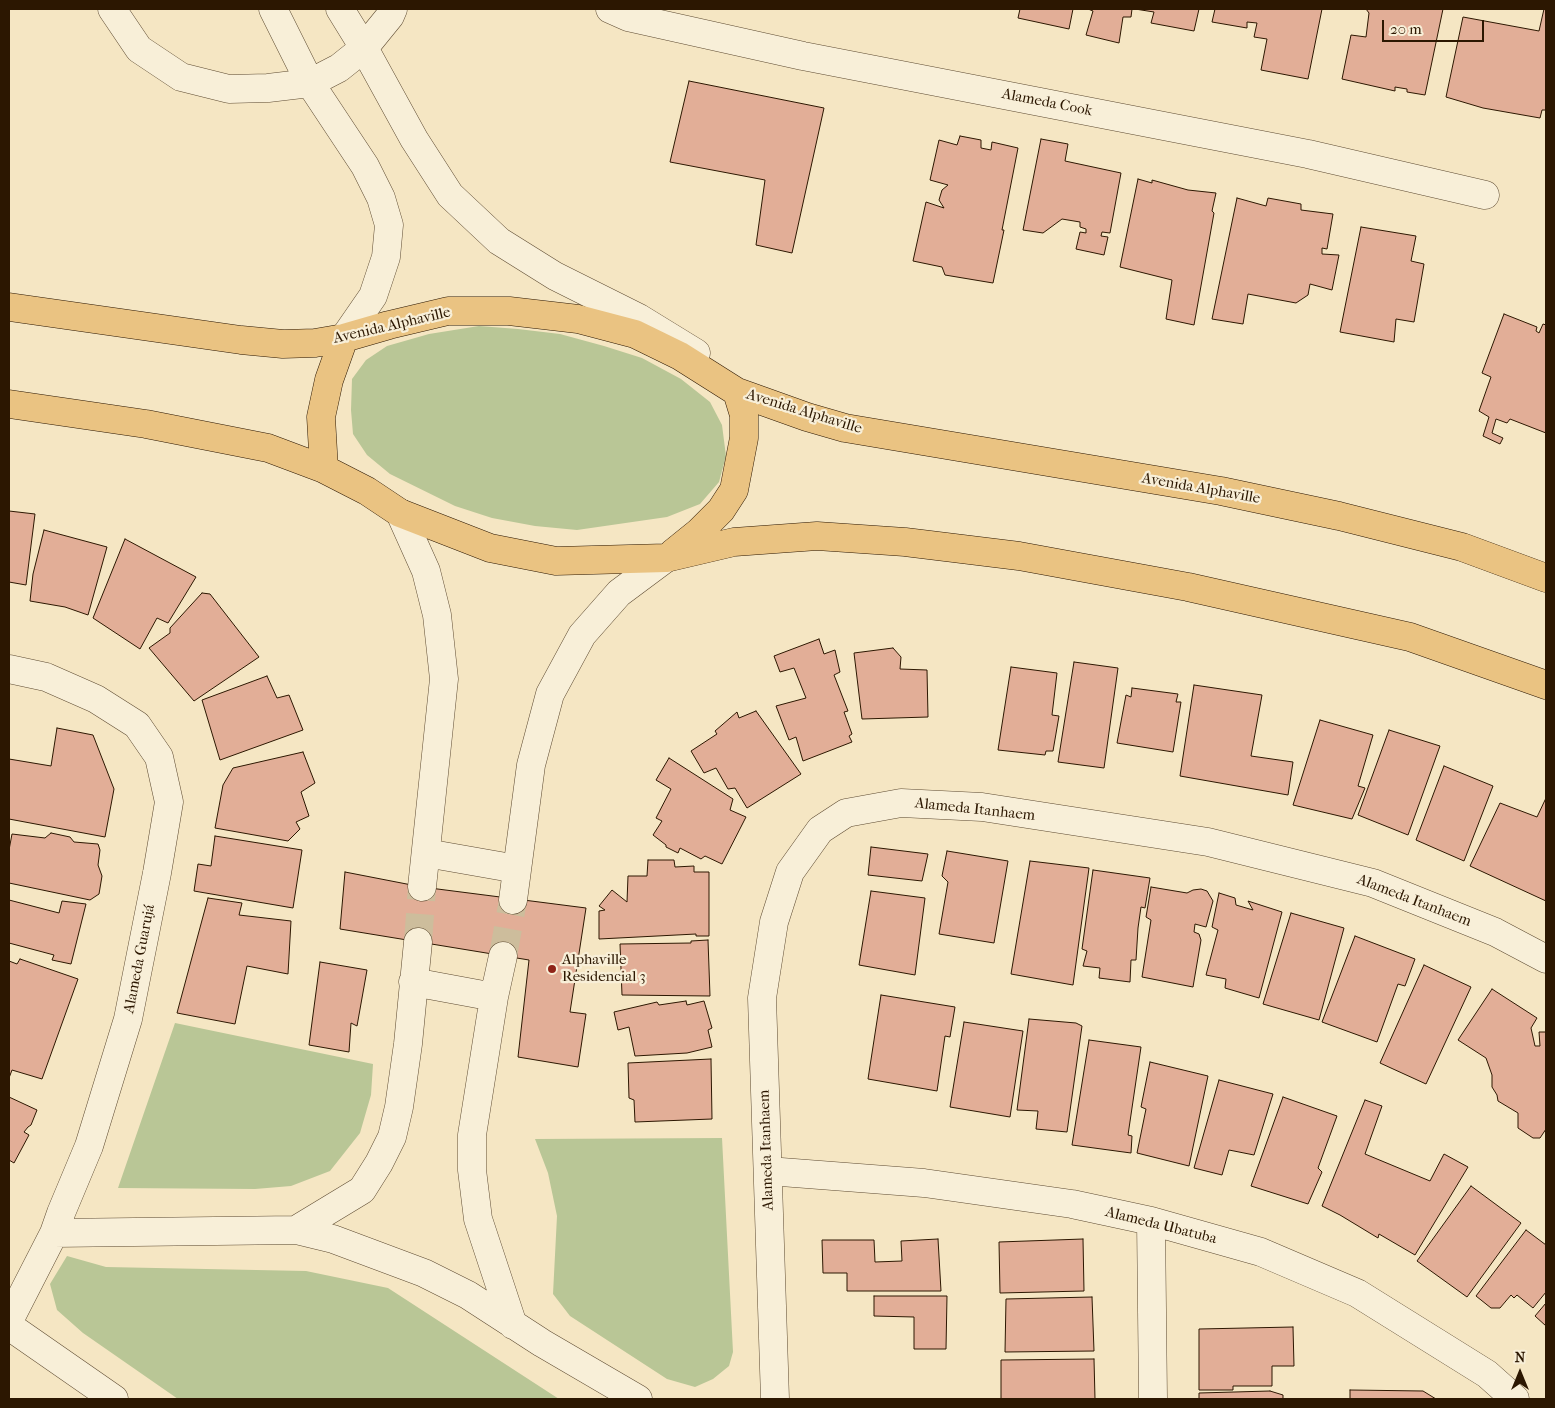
<!DOCTYPE html>
<html>
<head>
<meta charset="utf-8">
<style>
	body { margin:0 }
	#map { position:relative; width:1555px; height:1408px; overflow:hidden; background:#f5e6c3; font-family:"IM FELL French Canon",serif }
	canvas { display:block }
	.frame { position:absolute; inset:0; border:10px solid #2c1701; pointer-events:none }
	.north { position:absolute; left:1495px; top:1348px; width:50px; height:50px; -webkit-text-stroke:4px #f8efd8; paint-order:stroke; rotate:0deg; font-size:14px; font-weight:700; line-height:20px; text-align:center; color:#2c1701 }
	.north::after { content:''; display:block; margin:auto; width:18px; height:22px; background:#2c1701; clip-path:polygon(50% 0,100% 100%,50% 72%,0 100%) }
	.scale { position:absolute; left:1382px; top:20px; width:102px; height:22px; box-sizing:border-box; border:2px solid #2c1701; border-top:0; padding-left:6px; font-size:15px; line-height:18px; white-space:nowrap; color:#2c1701; -webkit-text-stroke:4px #f8efd8; paint-order:stroke }
</style>
</head>
<body>
<div id="map">
<canvas width="1555" height="1408"></canvas>
<div class="frame"></div>
<div class="north">N</div>
<div class="scale">20 m</div>
</div>
<script>
const context = document.querySelector('canvas').getContext('2d');
context.lineJoin = 'round';
function paint(path, color) { context.fillStyle = color; context.fill(path, 'evenodd'); }
const toPath = rows => new Path2D(rows.map(r => 'M' + r).join(''));
function strokePath(path, color, width, dash) { context.strokeStyle = color; context.lineWidth = width; context.lineCap = dash ? 'butt' : 'round'; context.setLineDash(dash || []); context.stroke(path); }
function write(font, color, halo, rows, align = 'center') {
  context.font = font + ' "IM FELL French Canon",serif'; context.lineWidth = 4.5; context.setLineDash([]); context.textBaseline = 'middle'; context.strokeStyle = halo; context.fillStyle = color; for (const [text, x, y, turn = 0] of rows) {
    context.save(); context.translate(x, y); context.rotate((+turn || 0) * Math.PI / 180); context.textAlign = isNaN(turn) ? turn : align; if (halo) context.strokeText(text, 0, 0); context.fillText(text, 0, 0); context.restore();
  }
}
paint(toPath([
	[479,326,518,329,560,334,604,346,642,358,681,379,710,402,722,425,726,456,719,482,700,504,667,517,577,530,535,526,492,518,455,506,390,474,367,455,353,434,351,410,352,379,366,360,387,346,429,334],
	[175,1023,373,1064,371,1095,360,1133,330,1171,291,1186,255,1189,118,1188],
	[722,1138,733,1352,729,1366,713,1379,695,1387,667,1379,570,1316,553,1294,557,1216,548,1173,535,1139],
	[67,1256,106,1267,306,1271,388,1288,559,1399,178,1399,83,1333,57,1310,50,1284]
]), '#b9c696');
const building = toPath([
	[1020,9,1073,9,1069,29,1018,18,1020,9],
	[1088,9,1132,9,1131,17,1123,17,1119,43,1086,35,1093,11,1088,9],
	[1135,9,1199,9,1194,31,1151,23,1154,12,1135,9],
	[1215,9,1322,9,1308,79,1261,70,1267,39,1254,37,1257,23,1247,22,1247,28,1212,22,1215,9],
	[1366,9,1443,9,1425,95,1407,92,1407,89,1395,87,1395,91,1342,79,1351,35,1366,37,1369,13,1366,9],
	[1544,9,1546,9,1546,110,1542,110,1540,118,1483,108,1446,97,1463,17,1539,31,1544,9],
	[689,81,824,108,792,253,756,245,765,180,670,162,689,81],
	[960,136,981,140,981,148,991,150,992,142,1018,148,1002,230,1004,230,993,283,945,275,942,267,913,261,926,202,944,208,939,200,942,190,948,185,930,180,939,140,957,145,960,136],
	[1041,139,1068,144,1065,161,1121,173,1110,233,1102,232,1101,236,1108,237,1104,255,1076,249,1080,232,1086,233,1086,229,1080,227,1080,222,1062,219,1043,233,1023,230,1041,139],
	[1138,179,1152,183,1152,180,1188,190,1216,193,1212,211,1214,213,1194,325,1166,319,1172,280,1120,267,1138,179],
	[1237,198,1266,206,1268,198,1301,204,1301,210,1333,214,1327,249,1322,248,1322,254,1339,255,1332,290,1310,284,1308,295,1296,303,1248,294,1243,324,1212,319,1237,198],
	[1361,227,1416,236,1411,261,1424,264,1414,322,1396,319,1394,342,1340,332,1361,227],
	[1504,314,1537,327,1536,331,1539,333,1543,324,1546,325,1546,433,1510,419,1507,423,1496,419,1492,433,1503,438,1500,444,1483,436,1489,417,1479,411,1491,377,1482,373,1504,314],
	[9,511,35,514,26,585,9,582,9,511],
	[44,530,107,547,88,615,65,607,30,601,33,574,44,530],
	[125,539,196,577,168,623,157,618,140,649,93,618,125,539],
	[202,593,210,594,259,657,194,701,149,648,170,633,170,628,202,593],
	[819,639,824,654,835,650,840,672,834,675,848,711,844,712,852,734,849,736,852,742,803,761,796,737,789,740,776,706,806,698,794,668,780,672,774,656,819,639],
	[893,648,901,657,900,669,927,670,928,717,862,719,854,653,893,648],
	[1074,662,1118,668,1104,768,1058,762,1074,662],
	[1011,667,1057,673,1052,715,1059,716,1053,751,1046,751,1045,755,998,750,1011,667],
	[267,676,277,698,289,695,303,730,220,760,202,700,267,676],
	[1194,685,1262,695,1251,756,1293,762,1288,795,1180,776,1194,685],
	[1132,688,1178,694,1176,702,1181,702,1173,752,1117,743,1126,695,1131,697,1132,688],
	[756,711,801,774,747,808,735,788,728,789,716,768,704,773,691,751,717,734,715,731,737,712,739,718,756,711],
	[1320,720,1373,735,1358,786,1365,788,1352,819,1293,805,1320,720],
	[57,728,93,735,114,789,105,837,9,819,9,759,51,766,57,728],
	[1389,730,1440,746,1408,835,1358,815,1389,730],
	[303,752,315,783,301,792,309,816,296,822,300,829,288,841,215,828,223,785,233,768,303,752],
	[669,758,733,799,730,810,746,817,722,864,705,856,701,859,680,848,678,853,666,847,666,845,653,835,662,821,656,818,671,789,656,780,669,758],
	[1444,766,1493,786,1464,861,1416,840,1444,766],
	[1546,798,1546,901,1470,866,1500,803,1537,817,1546,798],
	[51,833,70,837,74,842,98,844,100,850,98,865,102,876,99,894,90,900,9,883,9,850,12,834,45,838,51,833],
	[215,836,302,850,293,908,194,891,198,864,211,866,215,836],
	[871,847,928,854,922,881,868,875,871,847],
	[947,851,1008,861,994,943,939,934,948,882,942,876,947,851],
	[648,860,674,860,675,867,694,866,694,872,709,872,709,936,696,936,696,934,599,939,599,911,605,910,599,906,612,890,627,902,628,876,647,876,648,860],
	[1030,861,1089,868,1073,985,1011,974,1030,861],
	[1093,870,1150,878,1145,908,1141,907,1138,928,1136,960,1131,960,1130,982,1099,978,1100,968,1083,966,1087,951,1082,949,1093,870],
	[345,872,422,887,586,908,570,1012,586,1014,578,1067,518,1057,529,960,340,929,345,872],
	[1151,887,1187,893,1193,890,1201,889,1207,891,1213,901,1206,927,1195,924,1194,932,1199,934,1201,940,1193,987,1142,977,1151,920,1146,917,1151,887],
	[871,891,925,898,915,975,859,965,871,891],
	[1219,893,1235,898,1236,905,1253,910,1248,901,1282,912,1259,998,1225,988,1226,979,1206,975,1218,930,1212,927,1219,893],
	[208,898,242,903,239,915,291,921,288,974,247,966,235,1024,177,1013,208,898],
	[9,900,59,913,62,901,86,904,71,964,52,960,54,955,9,943,9,900],
	[1291,913,1344,928,1319,1020,1263,1004,1291,913],
	[1355,936,1415,959,1405,986,1398,984,1377,1042,1322,1022,1355,936],
	[708,940,710,996,622,995,620,944,691,943,691,941,708,940],
	[20,959,78,979,42,1079,12,1070,9,1078,9,961,17,964,20,959],
	[320,962,367,970,357,1026,351,1023,349,1052,309,1045,320,962],
	[1424,965,1471,987,1426,1084,1380,1063,1424,965],
	[1492,989,1537,1018,1531,1028,1535,1046,1540,1046,1539,1032,1546,1032,1546,1129,1540,1138,1533,1138,1518,1128,1518,1113,1498,1101,1497,1095,1492,1087,1492,1075,1486,1058,1458,1040,1492,989],
	[881,995,955,1007,950,1037,945,1036,937,1091,868,1079,881,995],
	[686,1001,687,1005,704,1001,712,1028,708,1030,712,1047,687,1053,635,1056,629,1027,618,1030,614,1012,657,1002,659,1005,686,1001],
	[1029,1019,1076,1023,1082,1026,1067,1132,1036,1129,1038,1111,1017,1110,1029,1019],
	[964,1022,1023,1031,1010,1117,950,1107,964,1022],
	[1089,1040,1141,1047,1128,1135,1132,1136,1131,1153,1072,1145,1089,1040],
	[711,1059,712,1119,635,1122,634,1100,629,1098,628,1063,711,1059],
	[1150,1062,1208,1076,1189,1166,1137,1153,1146,1109,1141,1107,1150,1062],
	[1219,1080,1273,1094,1254,1155,1229,1150,1222,1175,1194,1168,1219,1080],
	[9,1097,37,1110,31,1125,28,1127,24,1132,29,1135,14,1163,9,1160,9,1097],
	[1283,1097,1337,1116,1318,1168,1322,1172,1308,1204,1251,1186,1283,1097],
	[1365,1100,1382,1106,1365,1154,1430,1181,1444,1154,1468,1167,1415,1255,1379,1234,1378,1238,1340,1215,1322,1206,1365,1100],
	[1471,1186,1521,1223,1467,1297,1417,1261,1471,1186],
	[1526,1230,1546,1245,1546,1292,1533,1308,1517,1295,1514,1298,1511,1295,1500,1308,1491,1308,1476,1296,1526,1230],
	[938,1239,941,1291,847,1291,847,1273,823,1273,822,1240,874,1240,875,1262,902,1261,901,1241,938,1239],
	[1083,1239,1084,1291,1000,1293,999,1242,1083,1239],
	[874,1296,947,1296,946,1349,914,1349,914,1317,874,1316,874,1296],
	[1092,1297,1094,1351,1005,1352,1006,1299,1092,1297],
	[1546,1303,1546,1326,1535,1316,1546,1303],
	[1293,1327,1294,1366,1272,1366,1272,1386,1233,1386,1233,1390,1199,1390,1199,1329,1293,1327],
	[1094,1359,1095,1399,1001,1399,1001,1360,1094,1359],
	[1350,1390,1423,1391,1436,1399,1350,1399,1350,1390],
	[1270,1391,1283,1395,1283,1399,1199,1399,1199,1393,1270,1391]
]);
paint(building, '#e2ae97');
strokePath(building, '#2c1701', 1);
strokePath(toPath([
	[418,942,422,887],
	[503,956,513,900]
]), '#cdbd9c', 28, [28, 14]);
const minor = toPath([
	[112,9,139,49,181,77,229,89,268,88,310,83,339,68,364,48,390,16,393,9],
	[273,9,310,83,365,166,381,198,389,225,386,257,373,296,344,338],
	[340,9,364,48,414,139,450,195,499,241,555,276,639,318,696,353],
	[610,9,628,17,803,56,1308,154,1485,195],
	[400,513,426,571,437,615,444,679,422,887],
	[9,669,46,677,96,699,137,725,159,757,169,802,157,873,128,1019,89,1146,61,1213,54,1233,9,1321],
	[426,853,517,869],
	[513,900,531,765,550,694,582,635,619,593,666,558],
	[503,956,494,997,472,1135,472,1170,478,1219,513,1325],
	[413,982,494,997],
	[768,1171,924,1183,1072,1204,1151,1221,1261,1252,1357,1293,1487,1374,1515,1399],
	[1151,1221,1153,1399],
	[296,1230,362,1190,379,1163,392,1137,399,1107,408,1044,418,942],
	[54,1233,296,1230,333,1239,424,1273,468,1295,542,1343,638,1399],
	[9,1326,114,1399],
	[775,1399,762,998,774,922,790,872,820,830,846,813,901,803,982,807,1208,842,1373,883,1495,932,1546,959]
]);
const major = toPath([
	[9,307,241,340,283,344,315,343,344,338,389,325,448,311,509,311,578,319,635,334,680,356,737,392,807,417,845,428,1221,491,1339,516,1462,547,1546,578],
	[9,404,146,424,268,448,324,469,367,491,400,513,490,548,556,561,666,558,734,542,817,536,905,542,1019,556,1188,587,1410,637,1546,685],
	[324,469,321,417,329,380,344,338],
	[673,553,699,532,721,510,734,490,744,438,744,415,737,392]
]);
strokePath(minor, '#5e4b32', 29);
strokePath(major, '#2c1701', 29);
strokePath(minor, '#f8efd8', 28);
strokePath(major, '#eac382', 28);
for (const [x, y, r, color] of [
	[552,969,5,"#8f2418"]
]) { const dot = new Path2D(); dot.arc(x, y, r, 0, 2 * Math.PI); context.fillStyle = color; context.fill(dot); strokePath(dot, '#f8efd8', 2); }
write('15px', '#2c1701', '#f8efd8', [
	["Alameda Cook",1047,103,11],
	["Avenida Alphaville",392,326,-13],
	["Avenida Alphaville",804,412,17],
	["Avenida Alphaville",1201,489,10],
	["Alameda Itanhaem",975,810,6],
	["Alameda Itanhaem",1414,901,21],
	["Alameda Guarujá",140,959,-79],
	["Alameda Itanhaem",767,1150,-92],
	["Alameda Ubatuba",1161,1226,14]
]);
write('15px', '#2c1701', '#f8efd8', [
	["Alphaville",562,960],
	["Residencial 3",562,977]
], 'left');
</script>
</body>
</html>
